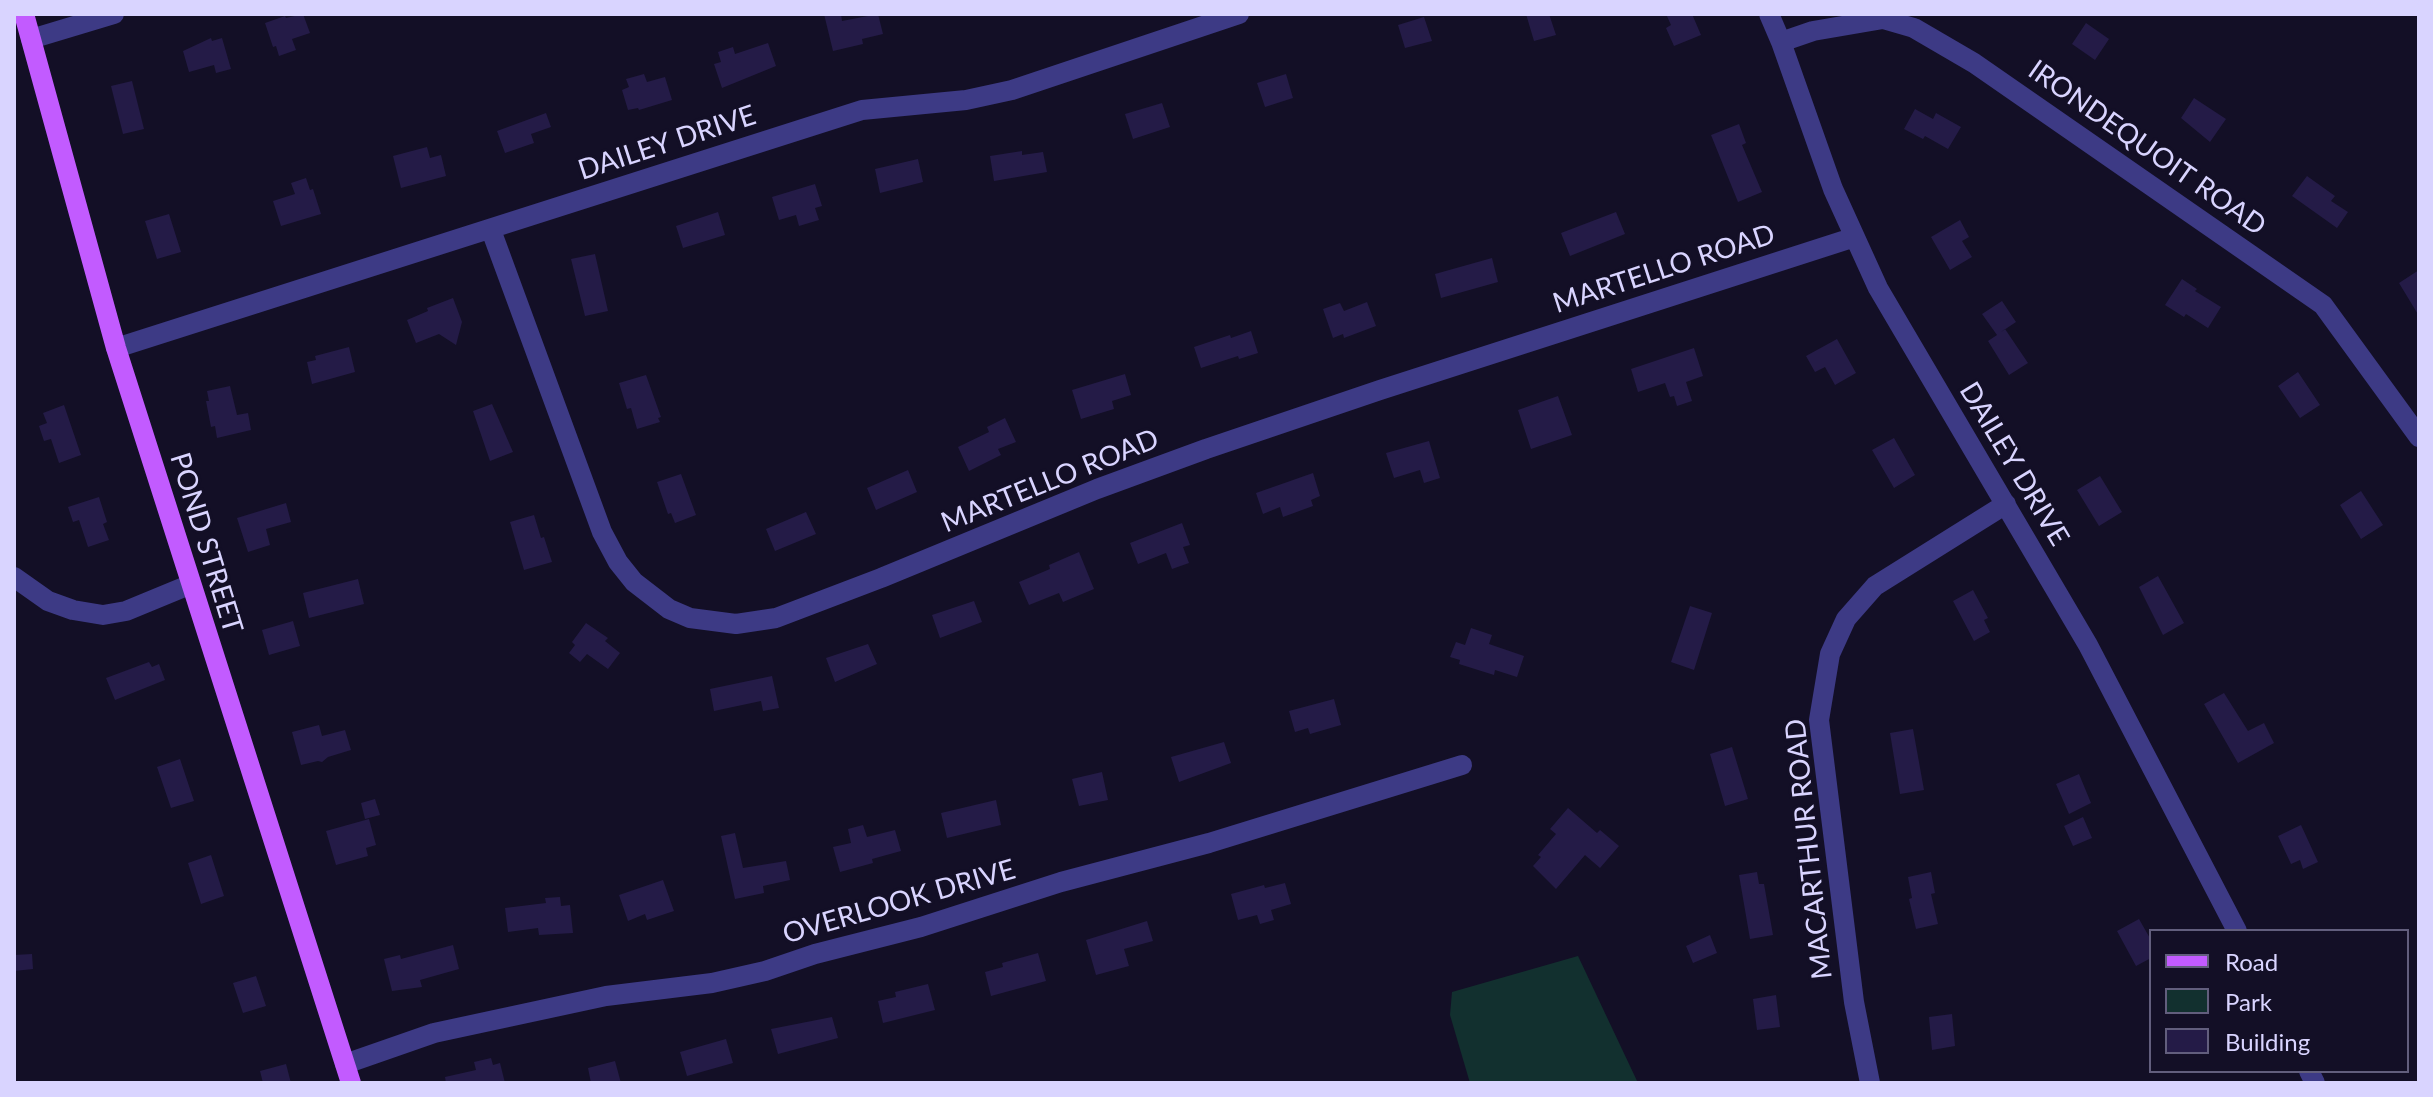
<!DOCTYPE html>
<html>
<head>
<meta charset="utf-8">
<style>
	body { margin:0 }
	#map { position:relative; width:2433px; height:1097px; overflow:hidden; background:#130f26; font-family:Lato,sans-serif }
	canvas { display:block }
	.frame { position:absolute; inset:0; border:16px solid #d9d4ff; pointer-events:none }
	.legend { position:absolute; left:2149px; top:929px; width:260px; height:144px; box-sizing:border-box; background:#130f26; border:2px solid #625e7d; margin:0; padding:10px 14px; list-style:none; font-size:24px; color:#d9d4ff }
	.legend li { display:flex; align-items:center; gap:16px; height:40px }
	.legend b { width:40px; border:2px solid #625e7d }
</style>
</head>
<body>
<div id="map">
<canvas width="2433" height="1097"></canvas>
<div class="frame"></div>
<ul class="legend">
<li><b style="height:10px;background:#c25bff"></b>Road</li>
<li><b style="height:22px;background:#12302f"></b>Park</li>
<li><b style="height:22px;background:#241b47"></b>Building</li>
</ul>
</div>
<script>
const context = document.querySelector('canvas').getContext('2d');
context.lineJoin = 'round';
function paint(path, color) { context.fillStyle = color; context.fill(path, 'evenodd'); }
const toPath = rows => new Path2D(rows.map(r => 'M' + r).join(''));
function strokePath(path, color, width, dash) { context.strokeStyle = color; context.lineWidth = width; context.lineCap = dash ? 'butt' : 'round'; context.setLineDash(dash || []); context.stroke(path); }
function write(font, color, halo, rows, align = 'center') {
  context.font = font + ' Lato,sans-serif'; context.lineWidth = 6; context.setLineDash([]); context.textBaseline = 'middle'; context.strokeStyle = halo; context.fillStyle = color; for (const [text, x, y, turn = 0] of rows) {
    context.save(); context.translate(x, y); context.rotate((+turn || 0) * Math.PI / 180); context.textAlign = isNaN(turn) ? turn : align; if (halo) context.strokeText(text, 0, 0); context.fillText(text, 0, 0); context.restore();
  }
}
paint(toPath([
	[1578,956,1638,1083,1470,1083,1450,1015,1452,992]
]), '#12302f');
paint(toPath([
	[303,14,310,33,292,39,296,50,279,56,276,46,273,47,265,23,285,16,286,18],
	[824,14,841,14,842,21,878,14,883,34,862,39,863,44,833,51],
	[1526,14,1549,14,1556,35,1534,41],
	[1666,14,1692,14,1701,35,1674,46,1666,28,1671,25],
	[1424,17,1432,41,1405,48,1398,25],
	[2086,23,2109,39,2095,60,2072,44],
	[211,38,212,41,222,38,231,69,216,73,214,65,189,72,183,51],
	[768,43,776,66,722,88,714,64,721,62,718,52,733,47,735,54],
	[644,74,647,82,665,77,672,100,639,110,638,108,628,110,622,90,629,87,626,79],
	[1286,74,1293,98,1265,107,1257,83],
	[132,81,144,129,123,134,111,86],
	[2194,98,2226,119,2210,142,2181,118],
	[1162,103,1170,127,1133,139,1125,114],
	[1915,109,1933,119,1936,113,1961,127,1948,149,1925,136,1923,139,1904,129],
	[546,113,551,127,531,134,534,143,505,153,497,131],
	[1739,124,1746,143,1742,145,1762,192,1738,202,1711,135],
	[427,147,430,158,441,155,446,176,401,188,393,156],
	[1022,151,1022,155,1043,152,1047,172,994,181,990,156],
	[918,159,923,182,880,193,875,169],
	[2307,176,2335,196,2331,201,2348,212,2337,228,2292,196],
	[306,178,310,190,313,189,321,214,281,226,273,201,295,194,291,183],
	[815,184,822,206,815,208,819,220,799,226,796,215,779,220,772,197],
	[718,212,725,235,683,248,676,226],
	[1616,212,1625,234,1570,256,1561,233],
	[169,214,181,252,157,259,145,221],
	[1960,220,1969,237,1962,241,1972,257,1950,270,1931,237],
	[595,254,608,311,585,316,571,259],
	[1492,258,1498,282,1441,298,1435,274],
	[2419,270,2419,316,2399,283],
	[2182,279,2197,289,2195,291,2221,307,2208,328,2186,314,2184,317,2165,305],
	[453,298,462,322,456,345,439,334,416,343,407,320,428,311,427,308],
	[2002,301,2016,322,2001,332,2005,329,2028,363,2009,375,1988,341,1997,335,1982,314],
	[1367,302,1376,326,1344,338,1343,334,1333,338,1323,309,1340,303,1344,311],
	[1251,331,1258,353,1239,359,1238,356,1201,368,1194,347,1230,335,1231,338],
	[1837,339,1856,373,1835,385,1825,367,1815,372,1806,356],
	[349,347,355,372,312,384,307,362,316,360,315,356],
	[1694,348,1703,376,1686,382,1692,401,1677,406,1674,396,1670,397,1665,383,1638,392,1631,369],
	[2298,372,2320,405,2300,418,2278,386],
	[1125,374,1131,395,1112,401,1114,409,1081,419,1072,390],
	[646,375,661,417,658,418,660,422,637,429,631,408,627,409,619,383],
	[230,386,237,415,248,413,251,430,217,438,215,426,211,427,206,401,209,401,207,391],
	[1558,396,1572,435,1531,449,1518,410],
	[492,404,513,452,490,461,473,411],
	[64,405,81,455,59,463,51,439,44,441,39,426,47,423,43,413],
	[1005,418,1016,442,998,449,1001,455,969,471,958,447,989,432,987,427],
	[1894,438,1915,475,1894,488,1872,450],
	[1429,441,1440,478,1424,483,1420,470,1394,478,1386,453],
	[908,470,917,492,876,510,867,488],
	[1313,473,1320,496,1311,500,1313,506,1283,517,1280,507,1263,514,1256,493],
	[681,474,696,515,675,523,671,513,668,514,657,482],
	[2100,476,2122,512,2099,526,2077,490],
	[2361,491,2383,525,2361,539,2340,505],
	[99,497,107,522,103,524,109,540,88,547,79,520,73,522,68,507],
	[286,503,291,522,266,529,270,545,248,552,237,518],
	[806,512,816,534,775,551,766,529],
	[534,515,541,538,544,537,552,562,524,570,510,522],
	[1182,523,1190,545,1183,547,1189,563,1172,569,1166,553,1138,564,1130,543],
	[1079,552,1094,589,1063,602,1059,593,1029,605,1019,582,1050,569,1049,565],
	[2158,576,2184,623,2163,635,2139,587],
	[358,579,364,604,309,618,303,593],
	[1973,590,1988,618,1984,620,1990,632,1974,641,1953,601],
	[974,601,982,622,940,638,932,615],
	[1690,606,1712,613,1694,670,1671,662],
	[293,621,300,646,269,655,262,630],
	[586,623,608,638,605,641,620,653,608,669,587,654,580,662,569,653,575,645,572,642],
	[1471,628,1492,635,1489,644,1524,656,1517,677,1495,670,1494,675,1459,664,1460,660,1450,657,1456,642,1465,645],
	[868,644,877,664,835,682,826,658],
	[149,662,152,667,159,664,165,680,115,700,106,678],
	[772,676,779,708,763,711,761,701,714,711,710,689],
	[2224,693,2248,731,2264,723,2274,743,2238,763,2204,704],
	[1334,699,1341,725,1310,734,1308,728,1295,732,1289,711],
	[319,725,322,736,345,730,351,750,328,757,322,762,318,761,301,765,292,732],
	[1913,729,1924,790,1900,794,1890,733],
	[1224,742,1231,763,1179,782,1171,757],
	[1732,747,1748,799,1725,806,1710,754],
	[180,759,194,801,171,808,157,767],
	[1102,772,1108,800,1079,806,1072,779],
	[2079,774,2091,803,2069,814,2056,784],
	[375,799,380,815,365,819,361,803],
	[996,800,1001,825,947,838,941,813],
	[1568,808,1597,833,1600,830,1619,846,1600,868,1585,855,1556,889,1533,866,1541,857,1538,855,1556,834,1550,829],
	[2083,817,2092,838,2073,846,2064,826],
	[369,819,376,845,366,848,368,856,336,865,326,831],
	[863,825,867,837,895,830,901,851,872,859,873,863,840,872,833,847,851,843,848,829],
	[2301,825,2318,862,2303,869,2300,860,2291,864,2278,836],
	[735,833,743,868,786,861,790,880,763,886,764,893,735,899,721,836],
	[211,855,224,896,201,904,188,863],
	[1757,872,1759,884,1764,884,1773,935,1750,939,1739,875],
	[1931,872,1935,893,1931,894,1938,924,1916,929,1909,899,1912,898,1908,877],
	[663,880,674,911,647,920,645,914,628,921,619,895],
	[1285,883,1291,904,1271,910,1274,920,1260,924,1257,915,1238,920,1231,894,1264,885,1265,888],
	[560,897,561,906,570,905,573,933,539,935,538,928,508,932,505,908,546,903,545,898],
	[2139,919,2151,940,2151,958,2136,966,2117,931],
	[1147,921,1153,941,1124,949,1129,966,1096,975,1086,940],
	[1710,935,1717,953,1693,963,1686,946],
	[453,945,459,969,420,980,422,987,392,991,384,959,400,955,401,959],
	[1038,953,1046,981,991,996,985,972,1003,967,1002,963],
	[32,954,33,969,14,971,14,955],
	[256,976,266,1006,243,1013,233,983],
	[928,984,935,1010,883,1023,878,1001,896,997,895,992],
	[1776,995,1780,1027,1757,1030,1753,999],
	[1952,1014,1955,1046,1932,1050,1929,1017],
	[832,1017,838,1038,778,1054,771,1029],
	[726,1039,733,1063,687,1076,680,1052],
	[491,1058,493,1065,500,1063,505,1083,446,1083,445,1077,476,1070,474,1062],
	[615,1061,621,1083,591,1083,588,1068],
	[286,1064,291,1083,263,1083,260,1071]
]), '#241b47');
strokePath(toPath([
	[1769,14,1781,42,1833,189,1878,288,2088,645,2237,931],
	[31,39,114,14],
	[1781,42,1813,31,1883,19,1914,28,1974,63,2323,305,2419,437],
	[491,230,602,532,618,562,634,582,669,609,690,618,736,624,776,618,881,578,1097,489,1206,449,1380,390,1855,237],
	[116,348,862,110,966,100,1012,90,1239,14],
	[14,577,48,601,73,610,103,615,126,611,189,585],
	[345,1064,434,1033,606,996,712,983,765,971,815,954,921,927,1061,882,1209,843,1462,765],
	[2309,1071,2315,1083],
	[1870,1083,1854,1002,1819,720,1830,654,1846,619,1875,586,2006,504]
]), '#3d3a85', 20);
strokePath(toPath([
	[24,14,116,348,351,1083]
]), '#c25bff', 20);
write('28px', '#d9d4ff', '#130f26', [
	["DAILEY DRIVE",667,143,-18],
	["IRONDEQUOIT ROAD",2147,148,35],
	["MARTELLO ROAD",1664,269,-18],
	["DAILEY DRIVE",2014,464,59],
	["MARTELLO ROAD",1050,481,-22],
	["POND STREET",206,543,73],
	["MACARTHUR ROAD",1809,849,-96],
	["OVERLOOK DRIVE",899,902,-16]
]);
</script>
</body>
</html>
